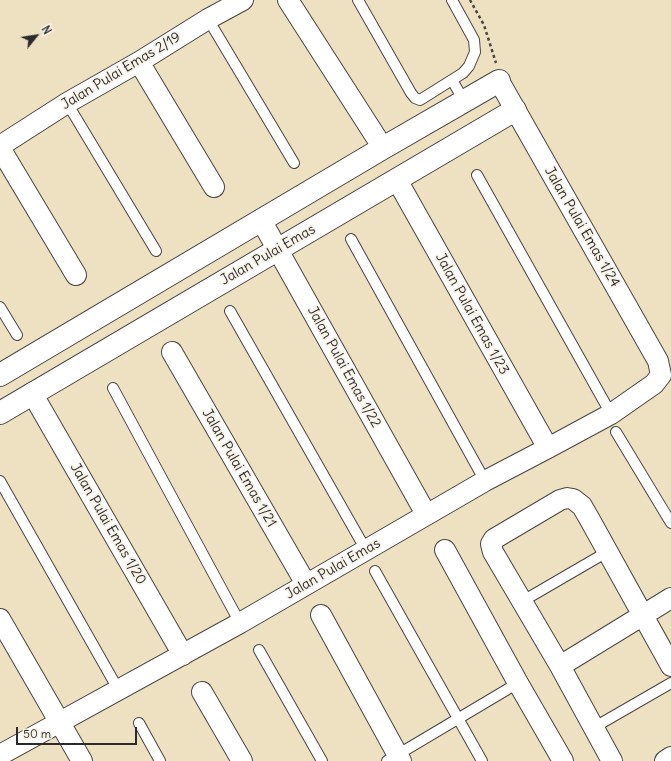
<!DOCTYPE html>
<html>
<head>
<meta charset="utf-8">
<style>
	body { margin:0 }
	#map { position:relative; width:671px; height:761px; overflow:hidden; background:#ede1c2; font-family:Delius,sans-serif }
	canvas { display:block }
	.north { position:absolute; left:16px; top:16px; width:40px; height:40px; -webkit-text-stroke:3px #f7f3e8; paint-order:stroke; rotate:60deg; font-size:11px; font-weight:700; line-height:16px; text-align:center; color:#2b2b2b }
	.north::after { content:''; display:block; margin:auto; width:14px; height:18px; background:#2b2b2b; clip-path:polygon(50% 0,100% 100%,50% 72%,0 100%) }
	.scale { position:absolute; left:16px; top:727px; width:121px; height:18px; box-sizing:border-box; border:2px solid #2b2b2b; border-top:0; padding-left:5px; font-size:12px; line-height:14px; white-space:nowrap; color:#2b2b2b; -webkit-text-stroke:3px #f7f3e8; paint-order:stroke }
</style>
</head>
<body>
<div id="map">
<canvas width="671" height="761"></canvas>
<div class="north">N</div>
<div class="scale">50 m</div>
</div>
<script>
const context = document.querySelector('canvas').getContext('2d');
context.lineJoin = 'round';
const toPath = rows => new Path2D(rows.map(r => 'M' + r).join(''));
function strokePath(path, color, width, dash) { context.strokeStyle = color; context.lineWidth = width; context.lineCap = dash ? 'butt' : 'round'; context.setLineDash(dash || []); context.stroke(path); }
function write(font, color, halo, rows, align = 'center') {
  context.font = font + ' Delius,sans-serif'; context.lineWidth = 3.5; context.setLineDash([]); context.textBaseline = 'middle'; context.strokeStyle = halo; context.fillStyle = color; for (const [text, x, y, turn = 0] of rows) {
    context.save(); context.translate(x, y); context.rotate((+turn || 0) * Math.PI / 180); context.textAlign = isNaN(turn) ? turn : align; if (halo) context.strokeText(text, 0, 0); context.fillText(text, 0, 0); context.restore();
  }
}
const service = toPath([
	[358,0,411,93,415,98,420,100,463,73,469,66,475,52,474,40,452,0],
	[208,19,294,163],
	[452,80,464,101],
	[67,103,156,251],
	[477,175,611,414],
	[351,239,485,481],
	[0,307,17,335],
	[230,311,366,550],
	[113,388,240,623],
	[616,432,671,523],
	[0,481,118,689],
	[375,571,482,761],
	[521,602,607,552],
	[259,650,322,761],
	[139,723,160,761],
	[593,728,671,683],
	[387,761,518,683]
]);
const minor = toPath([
	[288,0,383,148],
	[139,62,214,187],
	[0,146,67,103,139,62,208,19,243,0],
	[0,148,76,275],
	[397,180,548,448],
	[261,220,426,514],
	[172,352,306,584],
	[32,393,183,655],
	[445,550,518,683,563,761],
	[321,615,401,761],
	[0,619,82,761],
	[560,666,671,598],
	[202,692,242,761],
	[0,755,240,623,485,481,548,448,611,414,654,384,661,375,658,361,499,81],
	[612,761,560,666,493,552,491,544,494,539,560,500,567,498,573,499,582,506,590,520,671,666],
	[665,761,671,757]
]);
const tertiary = toPath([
	[0,375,383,148,499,81],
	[0,413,515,110]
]);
strokePath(service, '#484642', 12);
strokePath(minor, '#484642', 22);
strokePath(tertiary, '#484642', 24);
strokePath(toPath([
	[470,0,484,25,496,63]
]), '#484642', 2.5, [3, 3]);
strokePath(service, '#fff', 10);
strokePath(minor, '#fff', 20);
strokePath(tertiary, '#fff', 22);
write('14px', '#2b2b2b', '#f7f3e8', [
	["Jalan Pulai Emas 2/19",121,71,-31],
	["Jalan Pulai Emas 1/24",582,227,60],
	["Jalan Pulai Emas",268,255,-30],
	["Jalan Pulai Emas 1/23",472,314,61],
	["Jalan Pulai Emas 1/22",344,367,61],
	["Jalan Pulai Emas 1/21",239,468,60],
	["Jalan Pulai Emas 1/20",108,524,60],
	["Jalan Pulai Emas",333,569,-30]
]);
</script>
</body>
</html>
